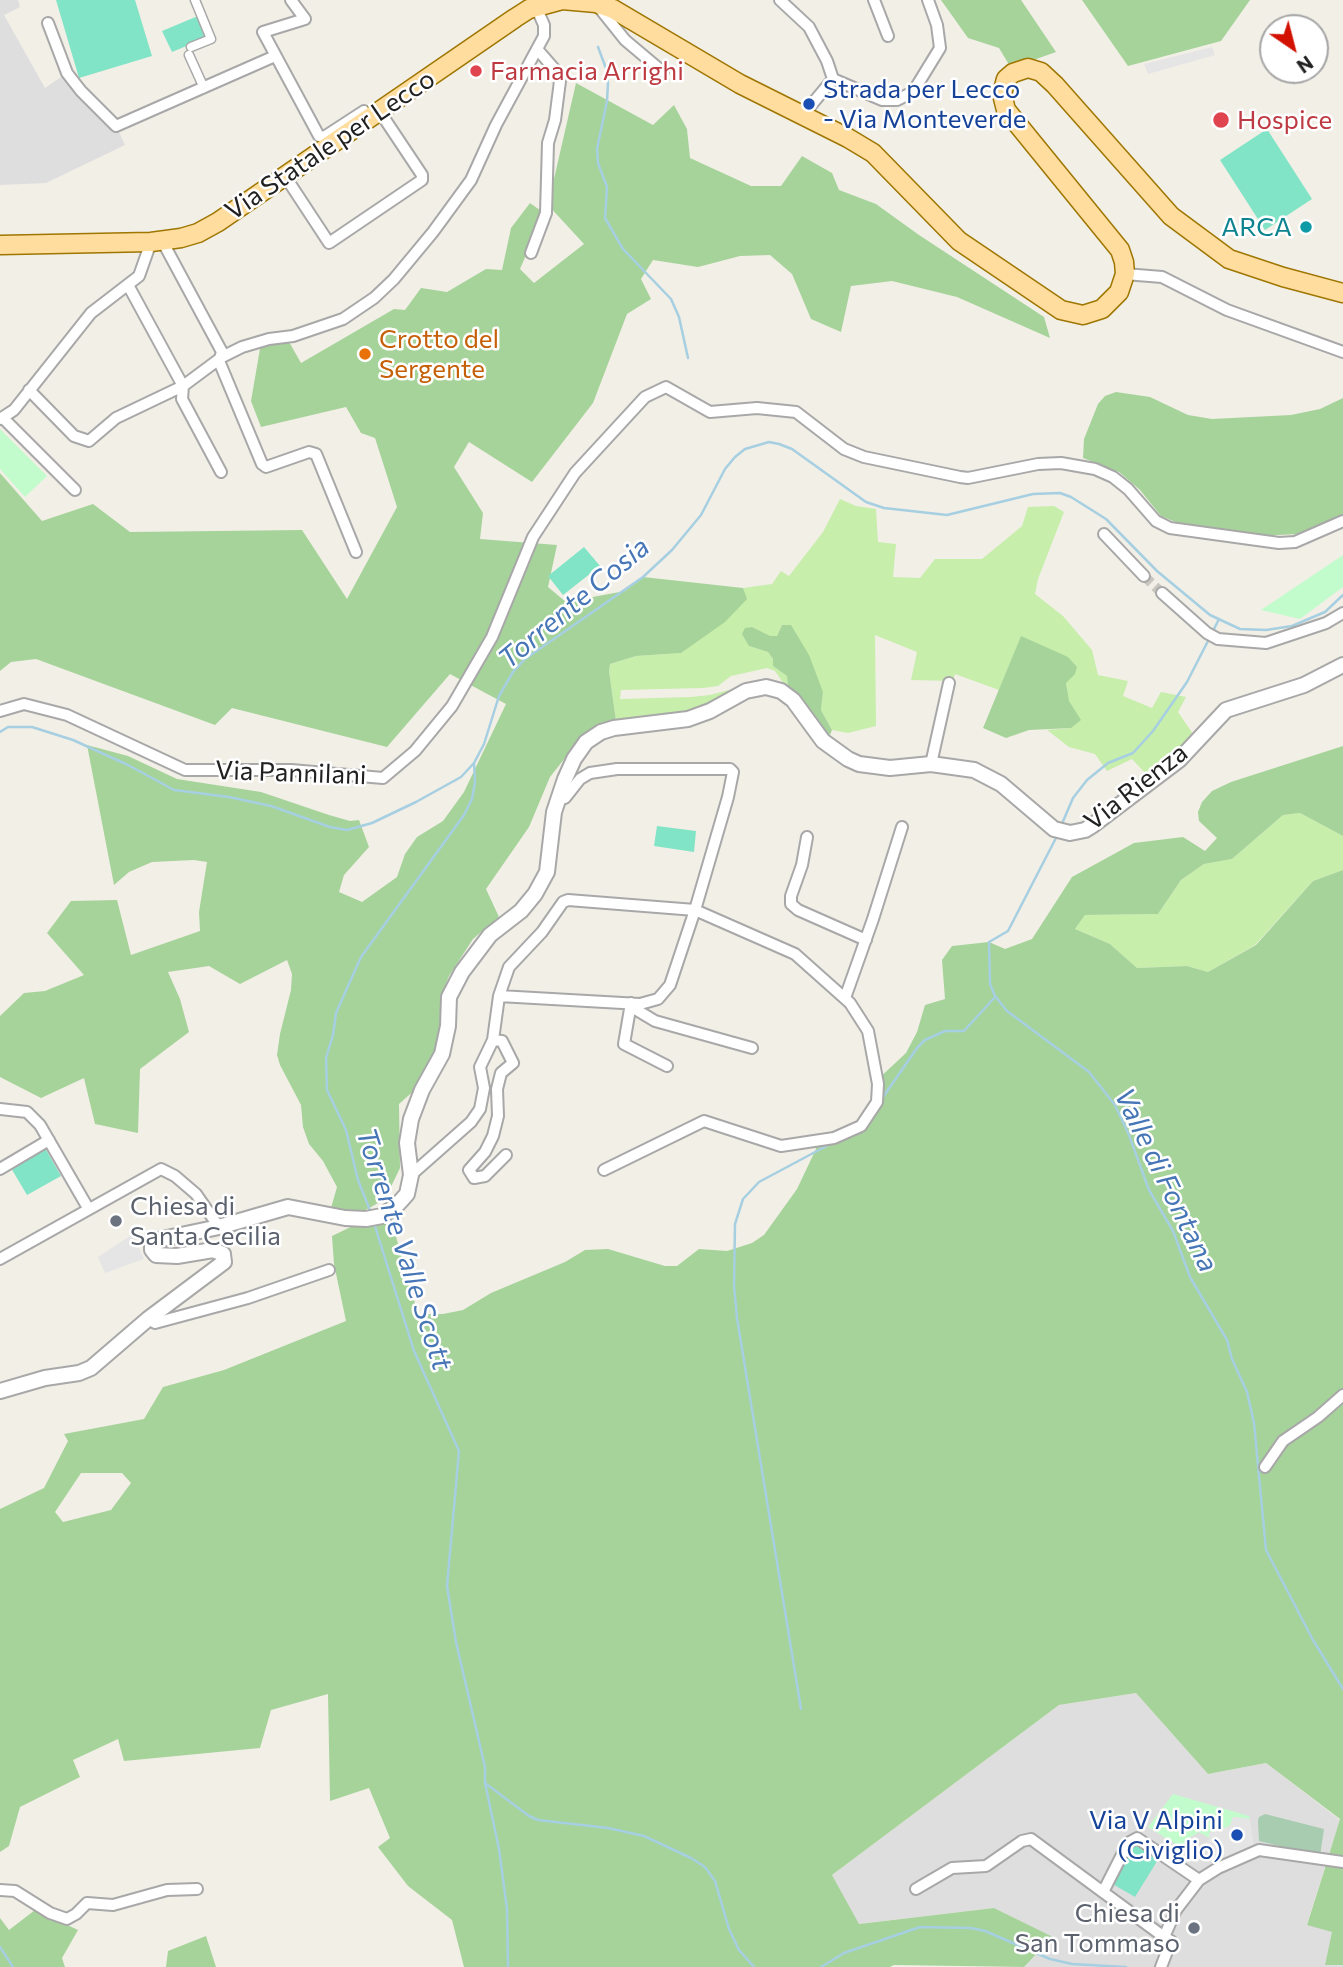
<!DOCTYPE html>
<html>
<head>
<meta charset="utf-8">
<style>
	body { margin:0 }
	#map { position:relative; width:1343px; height:1967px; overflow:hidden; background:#f2efe7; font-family:Commissioner,sans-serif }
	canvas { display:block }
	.north { position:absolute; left:1259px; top:14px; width:70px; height:70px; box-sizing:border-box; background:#fff; border:2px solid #a6a6a6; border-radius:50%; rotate:145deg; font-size:19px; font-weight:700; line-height:28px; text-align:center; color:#212121 }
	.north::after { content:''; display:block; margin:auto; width:24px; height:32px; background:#d21100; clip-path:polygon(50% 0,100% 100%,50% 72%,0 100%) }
</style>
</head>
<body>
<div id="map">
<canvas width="1343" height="1967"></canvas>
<div class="north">N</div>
</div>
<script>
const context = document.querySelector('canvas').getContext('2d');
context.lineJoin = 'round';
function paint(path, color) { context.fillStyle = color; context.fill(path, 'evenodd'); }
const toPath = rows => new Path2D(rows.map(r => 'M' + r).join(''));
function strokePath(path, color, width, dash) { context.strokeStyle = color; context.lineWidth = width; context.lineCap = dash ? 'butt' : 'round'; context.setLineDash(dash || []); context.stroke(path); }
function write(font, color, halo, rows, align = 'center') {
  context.font = font + ' Commissioner,sans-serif'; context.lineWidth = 5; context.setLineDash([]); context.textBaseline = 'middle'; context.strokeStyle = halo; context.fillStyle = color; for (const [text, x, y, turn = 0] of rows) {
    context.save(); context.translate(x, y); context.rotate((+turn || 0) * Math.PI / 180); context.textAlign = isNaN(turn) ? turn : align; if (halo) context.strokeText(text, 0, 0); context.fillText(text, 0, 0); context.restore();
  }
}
paint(toPath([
	[0,0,18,0,20,7,4,15,45,88,67,73,116,126,125,145,46,183,0,185],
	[1136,1693,1208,1774,1266,1763,1340,1820,1307,1924,1333,1932,1325,1965,1343,1965,1343,1967,1024,1967,1053,1938,994,1908,858,1924,832,1875,1059,1705]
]), '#dfdede');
paint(toPath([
	[840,499,856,506,876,509,878,542,896,544,893,577,920,578,935,559,982,559,1022,526,1028,507,1054,506,1064,512,1038,579,1035,594,1063,616,1092,650,1098,675,1128,681,1123,696,1152,708,1161,692,1186,697,1178,712,1193,734,1177,754,1147,775,1132,759,1107,771,1095,754,1069,747,1047,730,1071,728,1066,682,1074,674,1021,637,999,690,955,674,953,681,911,680,917,652,875,635,876,726,848,733,832,730,821,710,823,692,782,625,777,636,770,637,752,627,749,646,768,652,773,659,773,666,787,676,788,688,784,688,782,681,775,671,767,668,731,676,718,686,703,688,621,690,620,699,691,697,710,695,748,685,707,706,662,718,616,721,609,671,610,664,636,656,681,653,746,599,743,588,772,584,781,571,789,576,823,532],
	[1300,813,1343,836,1343,870,1313,881,1255,945,1208,972,1187,966,1137,968,1110,944,1075,929,1085,915,1158,914,1181,880,1204,864,1232,859,1283,815]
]), '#c7eeab');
paint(toPath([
	[941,0,1021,0,1056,52,1011,68,999,48,968,38],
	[1082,0,1250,0,1221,41,1128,66],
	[576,83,653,125,674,105,687,129,690,158,751,186,781,186,802,156,832,173,839,190,876,204,919,235,1044,317,1050,338,957,297,892,281,851,286,841,332,811,319,792,274,770,255,740,256,698,267,653,260,641,279,651,299,627,314,593,403,532,482,469,442,454,467,483,513,480,539,557,545,548,587,566,602,625,591,643,577,743,588,747,599,725,622,681,653,636,656,610,664,609,671,616,721,602,724,580,739,550,777,529,827,486,889,499,917,473,939,449,976,442,994,441,1037,435,1056,417,1088,399,1104,400,1168,385,1199,364,1211,331,1208,337,1187,323,1161,309,1144,303,1127,301,1105,280,1065,277,1055,280,1034,291,990,292,974,287,960,240,984,209,966,168,972,180,999,189,1032,140,1069,138,1133,95,1124,84,1078,41,1098,0,1077,0,1016,24,993,45,991,84,975,47,933,71,901,117,900,131,955,200,931,199,912,207,862,194,860,152,862,129,872,114,885,87,745,128,756,177,779,261,792,329,815,350,821,359,820,369,847,344,875,339,892,362,902,397,877,405,854,417,837,443,821,464,792,506,704,450,674,387,747,232,708,215,725,36,659,11,662,0,671,0,473,42,521,93,504,130,532,302,530,347,599,397,507,375,438,361,433,346,407,261,427,251,401,261,343,288,340,301,363,394,309,405,310,421,288,447,292,486,269,502,270,511,228,530,203,544,213,520,269,534,283,584,244,548,205],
	[1116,392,1150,397,1188,415,1212,419,1291,415,1320,409,1343,398,1343,520,1299,534,1257,536,1185,526,1161,516,1140,490,1119,472,1083,458,1084,439,1098,404,1105,396],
	[782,625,791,625,809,655,823,692,821,710,832,730,830,735,825,733,804,703,788,688,787,676,773,666,773,659,768,652,749,646,742,634,745,628,752,627,770,636,777,636],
	[1021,636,1068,657,1077,667,1075,674,1066,683,1069,701,1081,720,1071,728,1029,730,1006,738,983,728],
	[1343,746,1343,836,1300,813,1283,815,1232,859,1204,864,1181,880,1158,914,1085,915,1075,929,1110,944,1137,968,1187,966,1208,972,1256,945,1313,881,1343,870,1343,1859,1328,1858,1340,1819,1266,1763,1208,1774,1136,1693,1059,1705,832,1875,859,1924,994,1908,1053,1937,1024,1967,894,1965,890,1967,464,1967,452,1920,408,1886,378,1847,390,1838,369,1788,330,1801,328,1694,271,1710,260,1748,124,1761,118,1739,73,1760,80,1777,20,1807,9,1846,0,1852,0,1509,44,1488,68,1441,64,1434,144,1419,163,1387,224,1370,346,1321,334,1264,332,1236,361,1222,391,1219,418,1314,443,1314,463,1310,491,1293,565,1262,585,1250,608,1249,665,1266,677,1266,699,1249,727,1251,752,1243,764,1235,797,1189,816,1149,814,1137,843,1132,860,1123,876,1097,876,1081,906,1053,917,1032,925,1005,945,999,942,960,952,946,989,942,1005,949,1032,939,1072,877,1134,843,1183,837,1205,851,1217,838,1199,821,1198,812,1202,802,1212,791,1231,782],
	[81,1473,122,1473,131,1483,111,1510,63,1522,55,1512],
	[1326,1865,1343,1865,1343,1965,1325,1965,1332,1932,1307,1925],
	[35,1910,78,1930,62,1958,65,1967,0,1967,0,1918,9,1930],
	[206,1936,216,1967,166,1967,168,1951]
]), '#a6d39a');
paint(toPath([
	[1265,1814,1324,1829,1320,1856,1259,1841,1258,1821,1259,1817]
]), '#a7ccaf');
paint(toPath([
	[0,429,47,476,25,497,0,469],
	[1343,555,1343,587,1300,619,1261,610],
	[1173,1794,1249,1816,1250,1819,1233,1817,1230,1826,1209,1833,1209,1838,1199,1832,1187,1839,1182,1848,1148,1827]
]), '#c3fccc');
paint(toPath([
	[56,0,135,0,152,56,79,78],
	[198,16,208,37,172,52,162,31],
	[1267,129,1312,199,1265,230,1220,160],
	[584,547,600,566,563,595,548,576],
	[657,826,696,831,694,852,654,846],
	[45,1148,61,1176,27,1195,11,1168],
	[1135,1843,1159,1858,1135,1897,1111,1883]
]), '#82e4c6');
paint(toPath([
	[1212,47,1215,55,1148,74,1144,64],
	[133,1234,144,1259,105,1273,98,1257],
	[1233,1817,1250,1819,1254,1847,1216,1866,1202,1848,1209,1839,1209,1833,1230,1826]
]), '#e5e5e5');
strokePath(toPath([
	[598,47,607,71,608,84,607,101,597,149,598,163,607,187,605,218,623,249,671,299,679,317,688,358],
	[1212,633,1218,621],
	[0,732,8,727,32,727,73,740,128,765,174,790,229,797,271,806,330,827,347,830,372,823,416,802,461,777,474,763,484,744,499,696,513,672,525,659,643,577,672,550,701,515,725,469,735,457,745,449,769,442,779,444,792,449,866,502,884,508,947,515,1033,494,1060,493,1071,497,1106,519,1157,571,1210,615,1240,629,1266,630,1292,626,1325,612,1343,595],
	[1061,826,1073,798,1087,780,1108,763,1133,753,1153,731,1187,682,1209,639],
	[1057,836,1008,931,989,942,990,984,995,996,1007,1011,1089,1072,1115,1105,1129,1135,1149,1190,1173,1231,1190,1277,1227,1340,1232,1359,1247,1392,1254,1423,1266,1550,1313,1640,1343,1689],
	[881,1100,917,1048,925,1040,945,1031,964,1031,995,997],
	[371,1213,358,1180,346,1130,327,1090,326,1058,333,1035,336,1013,361,957,464,815,472,799,475,782,474,763],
	[374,1223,414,1351,459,1451,447,1586,456,1642,485,1767,485,1783,499,1849,507,1909,508,1967],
	[801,1709,737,1318,734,1286,735,1224,743,1199,759,1182,832,1143],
	[485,1783,529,1816,538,1820,608,1828,644,1836,691,1858,705,1867,715,1881,729,1929,739,1950,754,1967],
	[0,1947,13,1967],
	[821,1967,844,1953,920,1927,971,1928,985,1931,1050,1959,1072,1964,1126,1967]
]), '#a6cfe1', 2.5);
strokePath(toPath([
	[1144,576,1162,593]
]), '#c8c6bf', 10, [10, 5]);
const pedestrian = toPath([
	[191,47,211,39,195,0],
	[189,55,204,88]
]);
const minor = toPath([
	[291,0,305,19,263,32,319,136,324,137,364,111],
	[780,0,809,27,827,61,833,79,802,116],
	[874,0,888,36],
	[597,5,625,40,663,72],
	[48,23,67,73,81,91,116,126,275,56],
	[833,79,882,100,897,100,913,92,940,48,937,25,928,0],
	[285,176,329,243,422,180,422,175,380,112],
	[164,241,166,248,222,352,219,361,262,464,266,467,309,452,316,454,356,552],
	[531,253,546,213,548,143,555,120,560,81,557,72,537,49],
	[1125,274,1162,277,1227,310,1343,352],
	[128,285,183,386,182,399,221,472],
	[29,390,74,436,89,441,116,418,183,386,222,357,242,347,269,339,293,336,343,319,374,298,394,279,433,232,471,180,496,125,544,36,544,25,536,7],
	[3,418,75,490],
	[0,419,14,410,91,313,139,276,151,242],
	[1104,534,1144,576],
	[1162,593,1207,633,1218,639,1266,643,1326,623,1343,613],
	[0,711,24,704,67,715,185,770,291,770,383,778,415,751,452,706,492,637,533,537,575,473,645,397,666,387,710,412,757,408,796,412,844,449,864,457,960,477,968,478,1038,464,1061,463,1095,469,1113,477,1128,489,1156,521,1170,528,1279,543,1295,542,1343,521],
	[931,764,949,683],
	[807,837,802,865,791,896,791,904,798,910,866,940],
	[499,996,509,967,542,932,563,902,568,900,695,910,795,954,850,1003,868,1031,878,1084,877,1102,861,1126,834,1138,781,1146,704,1121,604,1170],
	[845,998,873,919,902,827],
	[631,1003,635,1009,655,1021,752,1048],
	[631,1003,624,1044,667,1066],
	[493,1040,499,996,640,1004,658,999,670,985,695,910,728,797,733,772,730,769,617,769,590,773,580,779,565,798,557,800],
	[0,1109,27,1112,40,1125,88,1208],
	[0,1169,49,1140],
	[411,1175,471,1122,480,1109,484,1088,480,1067,493,1040,502,1041,513,1063,501,1073,497,1089,498,1116,493,1136,485,1152,469,1170,474,1178,485,1176,506,1155],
	[0,1259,161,1169,175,1176,196,1194,219,1227],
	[148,1319,155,1323,248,1298,329,1270],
	[1265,1467,1283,1441,1318,1417,1343,1395],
	[916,1889,952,1868,986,1866,1022,1841,1031,1839,1164,1937],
	[0,1890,15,1891,50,1913,67,1919,76,1914,87,1903,113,1905,167,1890,197,1889],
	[1103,1892,1128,1843,1137,1838,1199,1880],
	[1161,1967,1171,1941,1164,1937,1176,1910,1199,1880,1218,1868,1259,1850,1343,1862]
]);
const tertiary = toPath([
	[0,1391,45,1378,79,1373,91,1368,148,1319,224,1262,223,1254,213,1250,177,1256,156,1255,152,1250,152,1246,162,1239,219,1227,288,1207,345,1218,366,1219,382,1216,398,1204,407,1194,411,1175,407,1143,411,1119,422,1090,442,1054,448,1026,449,997,462,972,490,935,521,911,535,894,547,872,554,812,565,779,574,759,586,742,601,732,614,728,688,719,710,711,746,691,766,687,781,691,793,700,823,741,848,759,859,764,890,768,931,764,974,770,1001,784,1054,829,1070,833,1085,830,1093,825,1179,760,1226,710,1304,685,1343,665]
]);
const primary = toPath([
	[0,245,151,242,181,238,198,233,218,222,285,176,515,18,529,9,562,0,596,3,613,9,740,84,848,138,873,153,959,241,1061,310,1083,315,1102,309,1119,292,1125,274,1124,262,1120,250,1006,110,1002,94,1006,79,1013,73,1028,68,1041,72,1055,85,1171,216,1229,259,1283,277,1343,293]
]);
strokePath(pedestrian, '#a8a8a8', 11);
strokePath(minor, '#a8a8a8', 14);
strokePath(tertiary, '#a8a8a8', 18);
strokePath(primary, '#9e7600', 21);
strokePath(pedestrian, '#fff', 8);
strokePath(minor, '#fff', 10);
strokePath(tertiary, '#fff', 14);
strokePath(primary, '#ffdd9f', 18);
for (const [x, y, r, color] of [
	[476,71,7,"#e0444e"],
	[809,104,7,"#1a4fb4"],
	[1221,120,9,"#e0444e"],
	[1306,227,7,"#0f9aa8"],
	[365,354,7,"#e8710a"],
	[116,1221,7,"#6b7280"],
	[1237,1835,7,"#1a4fb4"],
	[1194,1928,7,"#6b7280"]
]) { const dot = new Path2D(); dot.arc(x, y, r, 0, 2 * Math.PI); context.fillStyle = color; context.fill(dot); strokePath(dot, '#fff', 2.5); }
write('26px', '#be3a42', '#fff', [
	["Farmacia Arrighi",490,71],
	["Hospice",1237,120]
], 'left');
write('26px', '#164399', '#fff', [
	["Strada per Lecco",823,89],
	["- Via Monteverde",823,119],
	["Via V Alpini",1223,1820,"right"],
	["(Civiglio)",1223,1850,"right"]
], 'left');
write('26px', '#212121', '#fff', [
	["Via Statale per Lecco",330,145,-34],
	["Via Pannilani",291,773,2],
	["Via Rienza",1136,787,-38]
]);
write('26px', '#0d838f', '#fff', [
	["ARCA",1292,227]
], 'right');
write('26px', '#c56008', '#fff', [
	["Crotto del",379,339],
	["Sergente",379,369]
], 'left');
write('26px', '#5b616d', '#fff', [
	["Chiesa di",130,1206],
	["Santa Cecilia",130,1236],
	["Chiesa di",1180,1913,"right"],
	["San Tommaso",1180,1943,"right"]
], 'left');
write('italic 28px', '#4776b7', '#fff', [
	["Torrente Cosia",574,603,-40],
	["Valle di Fontana",1166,1180,64],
	["Torrente Valle Scott",404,1249,72]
]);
</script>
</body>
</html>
